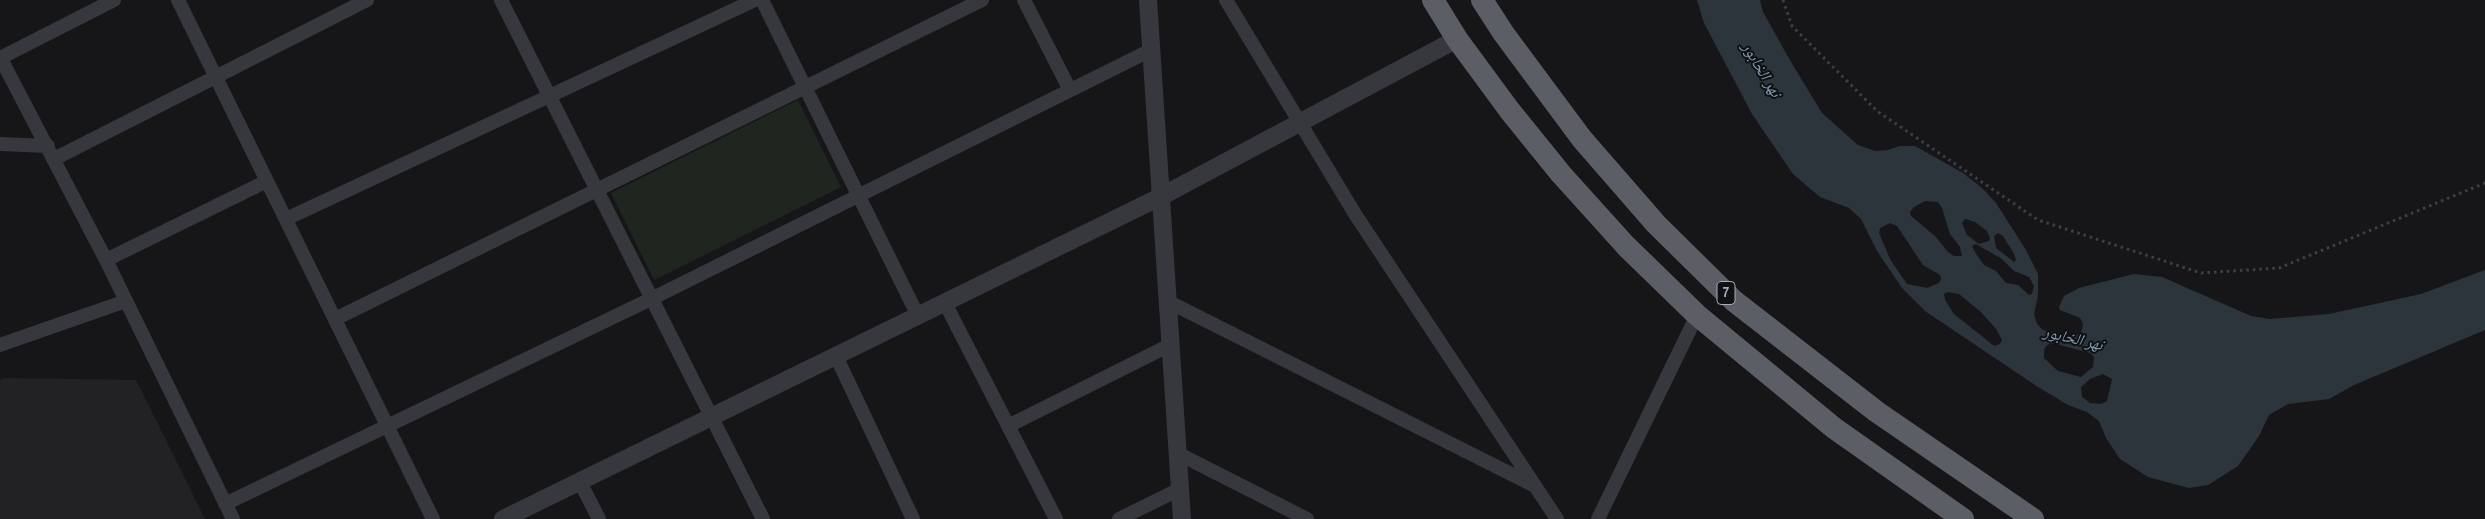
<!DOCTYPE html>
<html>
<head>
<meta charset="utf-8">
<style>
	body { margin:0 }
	canvas { display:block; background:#161618 }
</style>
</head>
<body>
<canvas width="2485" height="519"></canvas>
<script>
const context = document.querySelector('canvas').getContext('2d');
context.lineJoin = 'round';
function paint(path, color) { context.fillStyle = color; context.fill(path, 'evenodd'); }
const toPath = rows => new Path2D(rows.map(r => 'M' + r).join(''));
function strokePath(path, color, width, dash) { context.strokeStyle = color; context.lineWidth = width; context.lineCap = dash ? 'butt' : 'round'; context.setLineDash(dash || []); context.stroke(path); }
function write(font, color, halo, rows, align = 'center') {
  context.font = font + ' "Archivo Narrow","Noto Naskh Arabic",sans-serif'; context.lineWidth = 4; context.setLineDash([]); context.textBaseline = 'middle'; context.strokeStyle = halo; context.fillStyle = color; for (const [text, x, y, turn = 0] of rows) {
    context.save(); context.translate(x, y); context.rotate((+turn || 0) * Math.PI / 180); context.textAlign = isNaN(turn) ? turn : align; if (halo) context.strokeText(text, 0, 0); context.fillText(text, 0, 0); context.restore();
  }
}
paint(toPath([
	[3,378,136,380,205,519,0,519,0,380]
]), '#222225');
paint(toPath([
	[798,100,841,187,654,280,611,193]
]), '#1e261f');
paint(toPath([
	[1697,0,1760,0,1763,12,1791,62,1822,113,1858,145,1875,151,1888,150,1900,146,1915,146,1963,173,1982,188,1996,203,2026,250,2038,274,2038,296,2034,314,2037,324,2043,330,2066,336,2081,334,2083,324,2080,318,2060,310,2059,307,2064,296,2079,288,2134,274,2162,277,2251,316,2270,319,2329,314,2421,294,2485,270,2485,330,2354,385,2329,399,2288,404,2269,415,2259,436,2238,466,2208,485,2189,488,2148,477,2120,459,2106,438,2099,421,2087,412,2068,405,2038,387,1925,311,1902,288,1877,251,1861,219,1849,208,1820,197,1793,174,1752,114,1704,23],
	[1925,201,1938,202,1942,208,1950,234,1960,247,1962,256,1954,256,1948,252,1936,237,1911,216,1910,212,1914,207],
	[1965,219,1975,222,1987,231,1990,238,1989,241,1979,244,1967,235,1962,223],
	[1890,223,1897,226,1923,265,1940,275,1941,279,1939,283,1927,288,1907,284,1890,259,1879,233,1880,228],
	[1998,233,2003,236,2014,254,2016,260,2014,262,1996,248,1994,236],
	[1976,244,2002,259,2014,271,2029,277,2034,286,2032,294,2029,295,2018,285,2006,283,1996,271,1984,265,1975,252,1972,246],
	[1948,292,1959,294,1981,312,1996,329,2002,340,2000,344,1994,346,1954,314,1945,300,1944,294],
	[2053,343,2090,353,2094,357,2093,367,2081,377,2058,371,2044,358,2044,350,2047,345],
	[2103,374,2112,379,2107,401,2101,404,2090,403,2082,397,2081,387,2090,379]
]), '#2c353c');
strokePath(toPath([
	[1783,0,1792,26,1877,111,2038,220,2201,273,2279,268,2485,183]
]), '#3d3f44', 3, [2.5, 4]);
strokePath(toPath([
	[178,0,433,519],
	[501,0,763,519],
	[762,0,918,316],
	[1024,0,1070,90],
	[1226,0,1355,214,1557,519],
	[0,57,106,260,233,519],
	[0,58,114,0],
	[0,144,48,146],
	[54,159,367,0],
	[286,219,755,0],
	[106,260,267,181],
	[1167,301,1535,486],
	[945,303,1056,519],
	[335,319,982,0],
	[0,345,126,301],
	[836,356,913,519],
	[1008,426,1170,345],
	[1177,453,1307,519],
	[580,482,599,519],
	[225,504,653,298,1151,50],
	[1119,519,1180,489],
	[1598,519,1697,315]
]), '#37383d', 14);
strokePath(toPath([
	[1148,0,1182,519],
	[503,519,1160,197,1457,39]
]), '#37383d', 18);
strokePath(toPath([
	[1433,0,1457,39,1510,111,1561,174,1626,246,1697,315,1834,428,1963,519],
	[1482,0,1504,34,1582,139,1656,224,1734,301,1877,412,2033,519]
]), '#5b5e65', 22);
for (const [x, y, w] of [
	[1726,293,18]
]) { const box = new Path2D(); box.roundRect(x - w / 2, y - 11.5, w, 23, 4); context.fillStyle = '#111113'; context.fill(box); strokePath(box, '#a8adb8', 1); }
write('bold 14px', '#a8adb8', null, [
	["7",1726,293]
]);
write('italic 16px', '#7f9bb3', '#111113', [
	["نهر الخابور",1761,70,59],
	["نهر الخابور",2073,339,13]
]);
</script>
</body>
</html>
